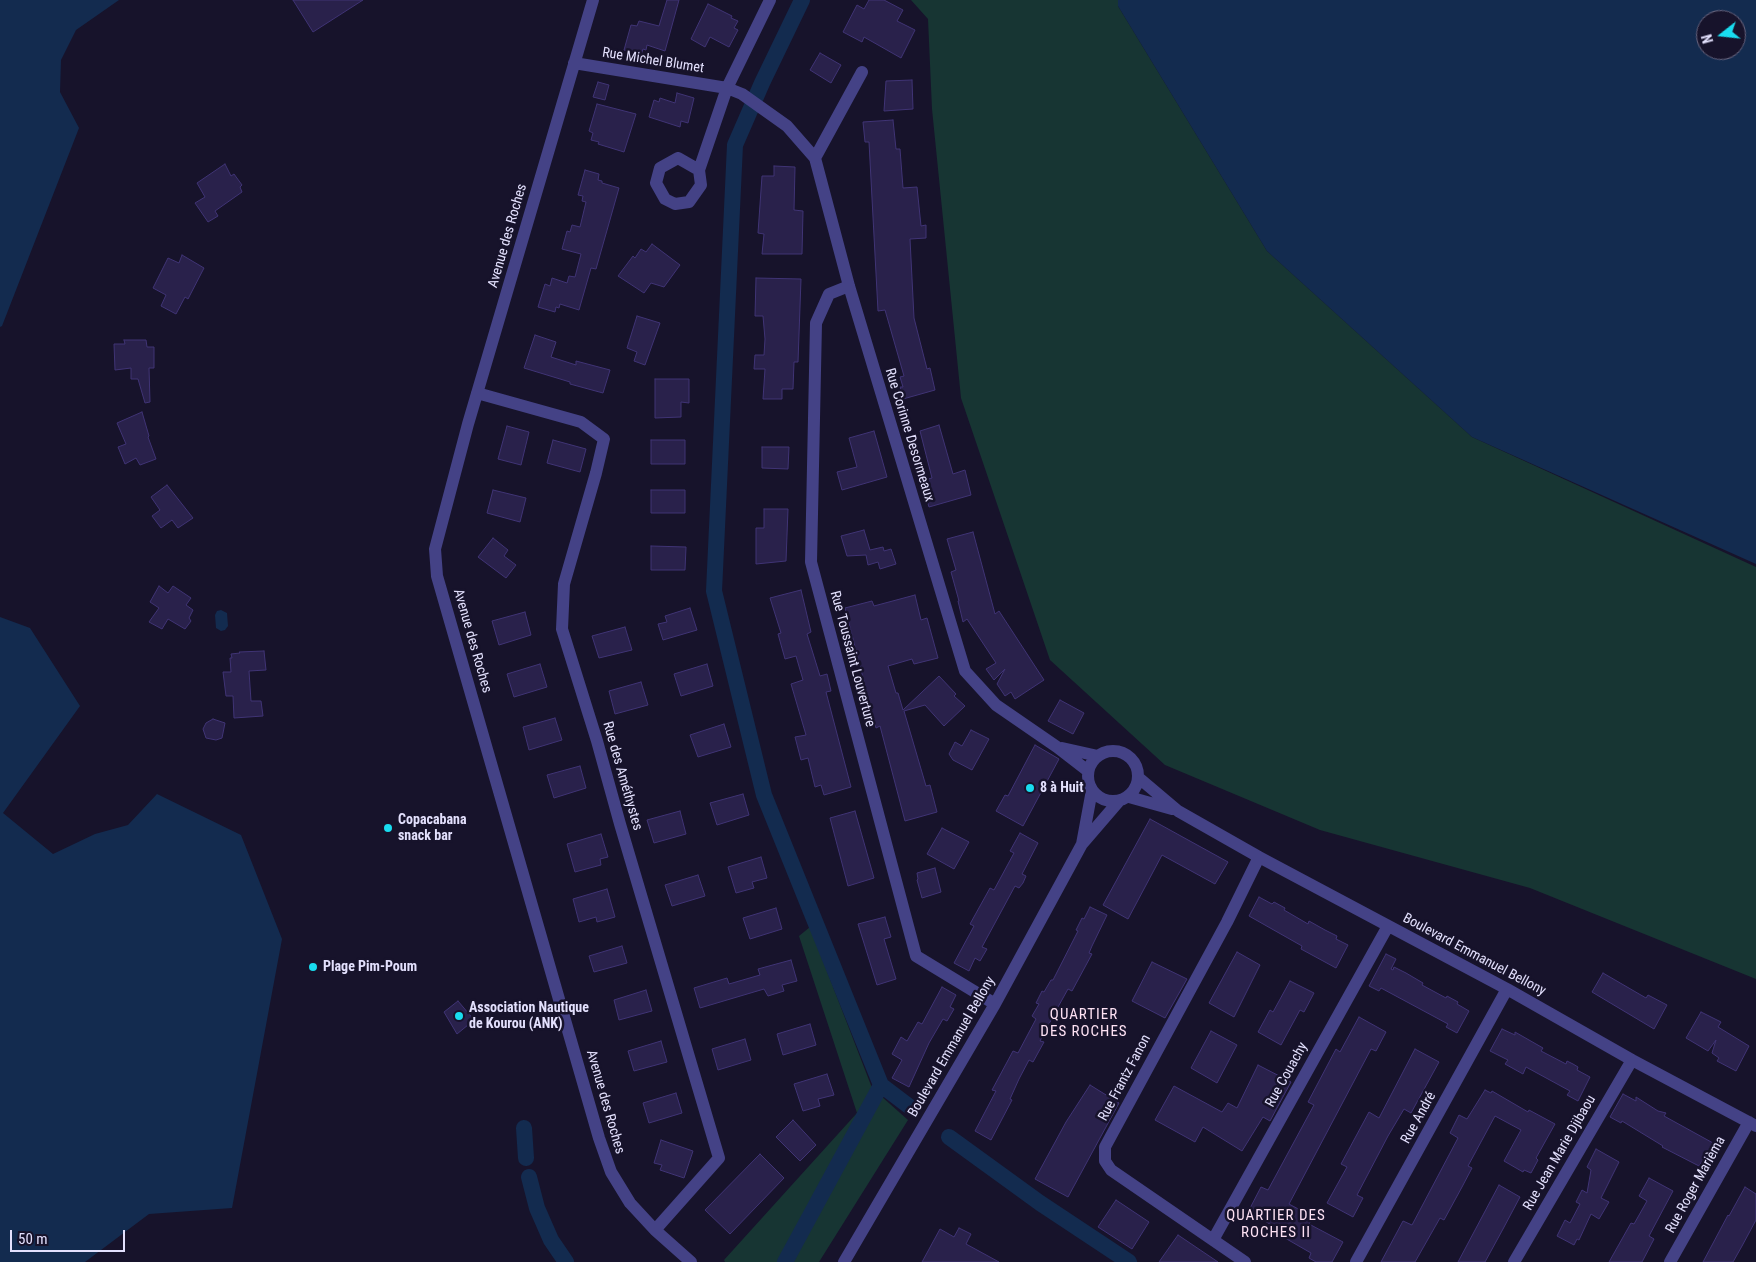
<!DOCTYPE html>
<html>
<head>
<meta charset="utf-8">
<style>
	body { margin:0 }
	#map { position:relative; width:1756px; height:1262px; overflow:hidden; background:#17132b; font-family:"Roboto Condensed",sans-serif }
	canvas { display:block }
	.north { position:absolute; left:1696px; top:10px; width:50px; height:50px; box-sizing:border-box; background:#17132b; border:1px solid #69657f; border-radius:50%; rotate:254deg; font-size:14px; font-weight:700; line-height:20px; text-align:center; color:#e3e0fd }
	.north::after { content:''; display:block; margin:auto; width:18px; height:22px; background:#19dcef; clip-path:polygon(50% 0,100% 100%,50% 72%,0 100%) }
	.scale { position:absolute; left:10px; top:1230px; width:115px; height:22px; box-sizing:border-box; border:2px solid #e3e0fd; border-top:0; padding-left:6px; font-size:15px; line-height:18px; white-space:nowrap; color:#e3e0fd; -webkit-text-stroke:4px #17132b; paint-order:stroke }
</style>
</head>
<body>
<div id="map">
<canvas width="1756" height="1262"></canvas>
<div class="north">N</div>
<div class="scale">50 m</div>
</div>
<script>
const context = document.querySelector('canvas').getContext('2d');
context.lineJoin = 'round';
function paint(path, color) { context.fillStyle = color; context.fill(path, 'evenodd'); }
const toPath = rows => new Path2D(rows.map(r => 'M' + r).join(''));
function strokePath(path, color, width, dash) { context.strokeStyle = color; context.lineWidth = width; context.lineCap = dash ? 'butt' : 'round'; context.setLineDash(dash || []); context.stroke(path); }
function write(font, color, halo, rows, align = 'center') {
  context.font = font + ' "Roboto Condensed",sans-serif'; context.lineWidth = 5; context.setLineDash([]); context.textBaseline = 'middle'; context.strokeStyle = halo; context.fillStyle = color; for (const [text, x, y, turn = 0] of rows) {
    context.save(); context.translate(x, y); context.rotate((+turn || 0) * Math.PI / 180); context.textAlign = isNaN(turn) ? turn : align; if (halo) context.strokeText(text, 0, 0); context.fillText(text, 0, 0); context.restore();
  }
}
paint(toPath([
	[911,0,1118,0,1118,6,1267,251,1472,437,1756,567,1756,979,1530,888,1320,830,1165,765,1050,660,961,398,932,109,928,19],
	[810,927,872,1088,908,1120,819,1262,725,1262,724,1260,857,1113,799,936]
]), '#173533');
paint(toPath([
	[0,0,119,0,76,30,61,60,60,92,79,128,2,326,0,327],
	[1118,0,1756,0,1756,564,1472,437,1267,251,1118,6],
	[1706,20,1736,20,1736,50,1706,50],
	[221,610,227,613,228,626,225,630,221,631,216,628,215,615,217,611],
	[0,617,30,628,80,706,3,813,53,854,95,834,128,825,157,794,241,835,282,939,232,1208,149,1214,85,1262,0,1262]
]), '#132b4f');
strokePath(toPath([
	[802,0,762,83,735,145,714,591,764,795,881,1085,910,1107],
	[524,1128,526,1158],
	[949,1137,1040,1203,1129,1262],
	[529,1177,537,1208,551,1240,566,1262],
	[785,1262,881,1085]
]), '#132b4f', 16);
const building = toPath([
	[293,0,363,0,313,32,293,0],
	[667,0,679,0,665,51,647,45,646,50,643,49,641,55,624,50,631,25,637,26,639,21,659,26,667,0],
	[869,0,884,0,903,10,897,21,915,30,901,58,864,37,862,42,843,32,857,5,864,9,869,0],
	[708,4,732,16,731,18,738,21,734,28,738,30,729,47,710,37,705,47,691,39,708,4],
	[820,53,841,65,831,83,810,70,820,53],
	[912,80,913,109,884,111,886,81,912,80],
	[598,82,609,85,605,100,593,97,598,82],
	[677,93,694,98,688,123,681,121,680,127,649,117,654,100,659,102,660,98,675,103,677,93],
	[597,104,636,114,624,152,598,144,599,142,591,140,593,133,589,131,597,104],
	[893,120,896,149,900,149,903,188,917,187,921,226,926,225,926,238,910,239,914,318,927,369,930,368,935,390,903,399,900,387,903,387,900,377,904,376,885,310,878,311,869,142,865,142,863,122,893,120],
	[225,164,231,176,234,174,242,185,240,187,242,192,215,211,218,216,208,222,195,203,205,197,197,183,225,164],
	[774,166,795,167,794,210,803,211,802,254,762,254,764,234,758,233,762,176,774,176,774,166],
	[585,170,599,174,598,180,602,181,602,183,619,188,596,269,591,268,579,310,560,304,559,308,556,307,555,312,538,307,545,284,550,286,552,278,567,283,569,276,575,277,581,254,562,249,567,231,570,232,572,225,580,227,586,202,582,201,583,196,578,195,585,170],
	[652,244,680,265,664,287,651,283,644,293,618,276,633,256,635,258,641,249,646,252,652,244],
	[182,255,204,268,188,299,185,297,176,314,161,306,166,295,153,288,168,258,179,263,182,255],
	[756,278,801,279,798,362,794,362,793,389,782,389,782,399,763,399,765,369,754,369,755,355,764,355,765,339,763,316,755,316,756,278],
	[637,316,660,323,645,365,634,361,637,352,627,348,637,316],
	[535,335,556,342,551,357,576,365,576,361,610,370,603,393,570,384,570,382,524,368,535,335],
	[124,340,146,340,147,347,154,347,154,368,149,368,150,402,145,403,138,379,131,379,131,368,115,370,114,344,125,344,124,340],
	[655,379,689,379,689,403,681,402,681,417,655,418,655,379],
	[142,412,149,436,148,437,156,459,140,465,136,458,125,464,118,447,126,444,117,423,142,412],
	[939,425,953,474,965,470,971,495,929,507,921,481,932,478,920,431,939,425],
	[507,426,529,432,521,465,498,459,507,426],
	[874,431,887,477,842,490,837,472,857,467,849,438,874,431],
	[553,440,586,449,580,472,547,463,553,440],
	[651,440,685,440,685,464,651,464,651,440],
	[762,447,789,447,788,469,762,468,762,447],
	[167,485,193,518,178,528,172,520,161,528,152,516,160,510,151,497,167,485],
	[493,490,526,498,520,522,487,513,493,490],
	[651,490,685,490,685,513,651,513,651,490],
	[764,509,788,509,786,561,756,564,756,528,764,528,764,509],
	[864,530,870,550,883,547,884,551,891,549,896,564,880,569,878,562,868,565,866,555,847,556,841,536,864,530],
	[973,532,995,614,999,611,1044,680,1015,699,1011,692,1005,696,997,684,1005,669,994,680,986,669,996,663,967,619,963,622,958,601,959,601,951,572,956,570,947,539,973,532],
	[493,538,508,550,504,556,516,565,506,578,478,557,493,538],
	[651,546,686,547,685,570,651,570,651,546],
	[159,586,168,593,173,586,191,598,186,605,193,610,189,618,191,621,185,629,168,619,162,629,149,622,159,608,150,602,159,586],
	[801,590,811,632,807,634,820,676,827,674,831,691,826,692,851,787,824,795,821,785,815,787,808,758,801,760,795,737,806,735,791,684,803,680,796,656,785,659,778,634,781,633,770,598,801,590],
	[915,595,921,620,927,618,938,658,914,664,912,659,888,666,896,693,898,693,903,710,939,676,956,694,954,696,965,706,944,726,925,705,904,711,926,786,930,785,937,812,905,821,880,726,876,728,874,720,845,608,872,601,874,606,915,595],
	[690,608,697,630,663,640,658,624,667,622,665,616,690,608],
	[525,612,531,635,499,645,492,621,525,612],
	[625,627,632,650,599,658,592,636,625,627],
	[264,651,266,670,249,671,251,701,261,701,263,716,234,718,233,696,226,696,223,672,231,672,230,658,232,658,231,654,240,653,239,652,264,651],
	[540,664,547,687,514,697,507,674,540,664],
	[707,664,713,686,681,696,674,674,707,664],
	[641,682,648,705,615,714,609,691,641,682],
	[1060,700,1084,713,1073,734,1048,721,1060,700],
	[555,718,562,740,529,750,523,727,555,718],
	[213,719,225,723,222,738,216,740,206,738,203,729,206,723,213,719],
	[724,724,731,747,698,757,690,735,724,724],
	[971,730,989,739,972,770,953,760,949,754,955,742,962,746,971,730],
	[1035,745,1059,759,1023,826,996,811,1005,795,1008,796,1035,745],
	[580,766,586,788,554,798,547,775,580,766],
	[743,794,749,815,717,825,710,803,743,794],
	[680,811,686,834,654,843,647,820,680,811],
	[855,811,874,878,848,886,830,818,855,811],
	[1150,819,1228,862,1215,884,1162,855,1128,919,1103,905,1150,819],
	[942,828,969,842,954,869,927,854,942,828],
	[1020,833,1038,843,1022,874,1026,876,1023,883,1019,888,1015,886,982,947,987,949,980,961,975,958,969,971,954,963,974,926,970,924,990,888,994,890,1014,853,1010,851,1020,833],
	[601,834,608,857,600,859,601,865,575,872,567,844,601,834],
	[761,857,767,878,752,882,754,888,736,893,728,867,761,857],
	[935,868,941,892,922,898,917,880,918,879,917,873,935,868],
	[698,875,705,896,672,906,665,885,698,875],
	[607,889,615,917,597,922,596,917,579,922,573,899,607,889],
	[1259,897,1272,904,1274,902,1285,908,1284,910,1308,924,1309,921,1325,930,1337,936,1336,939,1348,945,1336,968,1301,949,1302,946,1249,916,1259,897],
	[1090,907,1107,915,1092,946,1089,953,1092,954,1072,991,1068,989,1058,1007,1040,1041,1044,1042,1033,1062,1029,1060,1019,1079,1010,1099,1012,1100,991,1140,975,1131,996,1091,992,1090,1013,1051,1018,1053,1036,1019,1032,1016,1039,1004,1036,1003,1042,991,1044,992,1051,980,1053,980,1078,931,1076,930,1082,918,1084,919,1090,907],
	[776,908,782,929,750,939,743,918,776,908],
	[885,917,891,937,884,939,896,979,877,985,858,924,885,917],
	[622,946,627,963,594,972,589,956,622,946],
	[1237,952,1260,965,1234,1017,1209,1003,1237,952],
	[1386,954,1396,959,1391,969,1393,970,1394,967,1406,973,1423,983,1422,985,1446,998,1447,996,1458,1002,1457,1004,1469,1011,1457,1033,1446,1027,1448,1024,1381,988,1379,991,1369,986,1386,954],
	[791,960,797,981,782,985,784,991,768,996,764,989,700,1008,694,988,727,978,729,984,760,975,758,969,791,960],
	[1152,962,1187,979,1165,1018,1132,1001,1152,962],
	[1603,973,1646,998,1648,995,1667,1005,1654,1029,1592,992,1603,973],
	[1290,981,1314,993,1304,1012,1300,1010,1281,1045,1258,1032,1270,1010,1273,1012,1290,981],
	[942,987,956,995,950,1007,954,1009,947,1021,943,1019,929,1043,909,1087,892,1078,902,1060,892,1054,901,1037,907,1041,918,1022,922,1024,942,987],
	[646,990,652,1011,619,1020,614,1000,646,990],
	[458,1001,474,1020,457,1034,444,1012,458,1001],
	[1701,1012,1721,1022,1718,1027,1749,1046,1736,1071,1717,1061,1719,1058,1712,1053,1716,1040,1708,1051,1686,1038,1701,1012],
	[1359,1017,1386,1032,1376,1051,1371,1049,1289,1204,1313,1217,1309,1224,1343,1242,1332,1262,1316,1262,1309,1258,1311,1253,1278,1234,1281,1230,1248,1212,1261,1187,1268,1190,1314,1105,1308,1102,1336,1049,1340,1052,1359,1017],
	[810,1024,816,1045,783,1055,777,1034,810,1024],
	[1502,1029,1515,1035,1515,1032,1543,1048,1541,1051,1566,1064,1567,1061,1573,1064,1578,1067,1577,1070,1590,1077,1578,1101,1567,1095,1570,1091,1526,1067,1523,1074,1505,1064,1508,1060,1490,1051,1502,1029],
	[1211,1031,1237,1045,1217,1083,1191,1068,1211,1031],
	[745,1039,751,1060,718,1070,712,1049,745,1039],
	[661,1041,667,1062,634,1071,628,1051,661,1041],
	[1415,1049,1439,1062,1411,1113,1404,1109,1388,1136,1357,1195,1363,1198,1353,1217,1327,1203,1347,1167,1341,1164,1369,1112,1379,1118,1415,1049],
	[1258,1065,1291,1082,1270,1121,1263,1117,1242,1151,1203,1127,1195,1142,1155,1120,1174,1086,1222,1112,1228,1103,1237,1108,1258,1065],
	[827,1074,834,1095,818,1099,820,1106,803,1111,794,1084,827,1074],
	[1090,1085,1119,1103,1068,1197,1035,1179,1066,1122,1090,1085],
	[1485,1090,1491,1093,1492,1091,1528,1112,1529,1110,1555,1124,1536,1158,1538,1160,1531,1173,1524,1170,1523,1172,1504,1161,1521,1130,1495,1116,1468,1166,1472,1168,1462,1187,1444,1220,1440,1218,1415,1262,1381,1262,1403,1221,1412,1225,1458,1138,1450,1133,1459,1115,1467,1119,1485,1090],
	[676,1093,682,1113,649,1123,643,1103,676,1093],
	[1623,1094,1636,1101,1636,1097,1658,1111,1666,1113,1664,1116,1713,1143,1699,1166,1662,1147,1663,1146,1622,1121,1621,1123,1610,1117,1623,1094],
	[793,1120,816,1145,800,1161,776,1137,793,1120],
	[661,1140,693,1151,684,1178,660,1170,662,1165,654,1163,661,1140],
	[1596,1149,1619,1162,1601,1198,1609,1202,1599,1219,1591,1214,1579,1240,1577,1239,1574,1245,1557,1236,1565,1220,1570,1223,1580,1204,1576,1202,1582,1190,1587,1193,1591,1170,1587,1167,1596,1149],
	[760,1154,784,1178,730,1234,705,1210,760,1154],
	[1649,1178,1673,1191,1649,1236,1654,1239,1642,1262,1609,1262,1631,1223,1634,1224,1647,1201,1639,1196,1649,1178],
	[1499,1185,1520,1197,1503,1229,1485,1262,1458,1262,1499,1185],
	[1745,1187,1756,1194,1756,1220,1742,1246,1733,1262,1703,1262,1728,1215,1729,1216,1745,1187],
	[1116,1200,1149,1222,1132,1249,1098,1227,1116,1200],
	[959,1228,971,1234,966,1244,999,1262,922,1262,940,1229,954,1237,959,1228],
	[1178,1235,1218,1262,1159,1262,1178,1235]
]);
paint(building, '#29214b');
strokePath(building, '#403475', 1);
strokePath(toPath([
	[593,0,468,424,435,549,437,576,599,1138,611,1172,630,1203,655,1230,691,1262],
	[574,63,727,88,742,94,787,126,815,158,849,286,965,671,996,705,1057,747,1088,771],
	[678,158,699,170,701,185,689,202,675,204,665,199,656,183,660,168,678,158],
	[815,158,862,72],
	[699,170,727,88,770,0],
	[849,286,829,294,816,323,811,562,916,956,995,1004],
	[477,393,581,422,604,439,596,473,564,584,562,629,597,741,620,824,719,1158,655,1230],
	[1062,748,1098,756],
	'1088 776a25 25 0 1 1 50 0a25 25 0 1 1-50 0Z',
	[1139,778,1178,811,1259,857,1507,989,1632,1060,1756,1126],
	[1129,797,1172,809],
	[1082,844,1092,790],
	[1213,1240,1388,926],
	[844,1262,995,1004,1082,844,1119,801],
	[1245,1262,1111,1170,1105,1161,1105,1147,1227,922,1259,857],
	[1356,1262,1507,989],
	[1514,1262,1632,1060],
	[1670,1262,1749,1122]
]), '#444286', 12);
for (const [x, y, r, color] of [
	[1030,788,5,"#19dcef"],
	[388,828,5,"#19dcef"],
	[313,967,5,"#19dcef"],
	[459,1016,5,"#19dcef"]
]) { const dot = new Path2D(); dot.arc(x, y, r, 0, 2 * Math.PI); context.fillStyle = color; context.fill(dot); strokePath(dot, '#17132b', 2); }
write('14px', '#e3e0fd', '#17132b', [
	["Rue Michel Blumet",653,61,9],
	["Avenue des Roches",508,236,-74],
	["Rue Corinne Desormeaux",909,435,73],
	["Avenue des Roches",472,641,74],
	["Rue Toussaint Louverture",852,659,75],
	["Rue des Améthystes",622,776,74],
	["Boulevard Emmanuel Bellony",1474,955,28],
	["Boulevard Emmanuel Bellony",952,1047,-60],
	["Rue Couachy",1287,1075,-61],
	["Rue Frantz Fanon",1125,1078,-62],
	["Avenue des Roches",605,1102,74],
	["Rue André",1419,1118,-61],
	["Rue Jean Marie Djibaou",1560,1153,-60],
	["Rue Roger Marièma",1696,1185,-61]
]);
write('bold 14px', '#e3e0fd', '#17132b', [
	["8 à Huit",1040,788],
	["Copacabana",398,820],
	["snack bar",398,836],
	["Plage Pim-Poum",323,967],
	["Association Nautique",469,1008],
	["de Kourou (ANK)",469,1024]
], 'left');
context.letterSpacing = '1px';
write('15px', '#fde1f3', '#17132b', [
	["QUARTIER",1084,1015],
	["DES ROCHES",1084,1032],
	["QUARTIER DES",1276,1216],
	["ROCHES II",1276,1233]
]);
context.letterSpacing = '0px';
</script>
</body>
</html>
